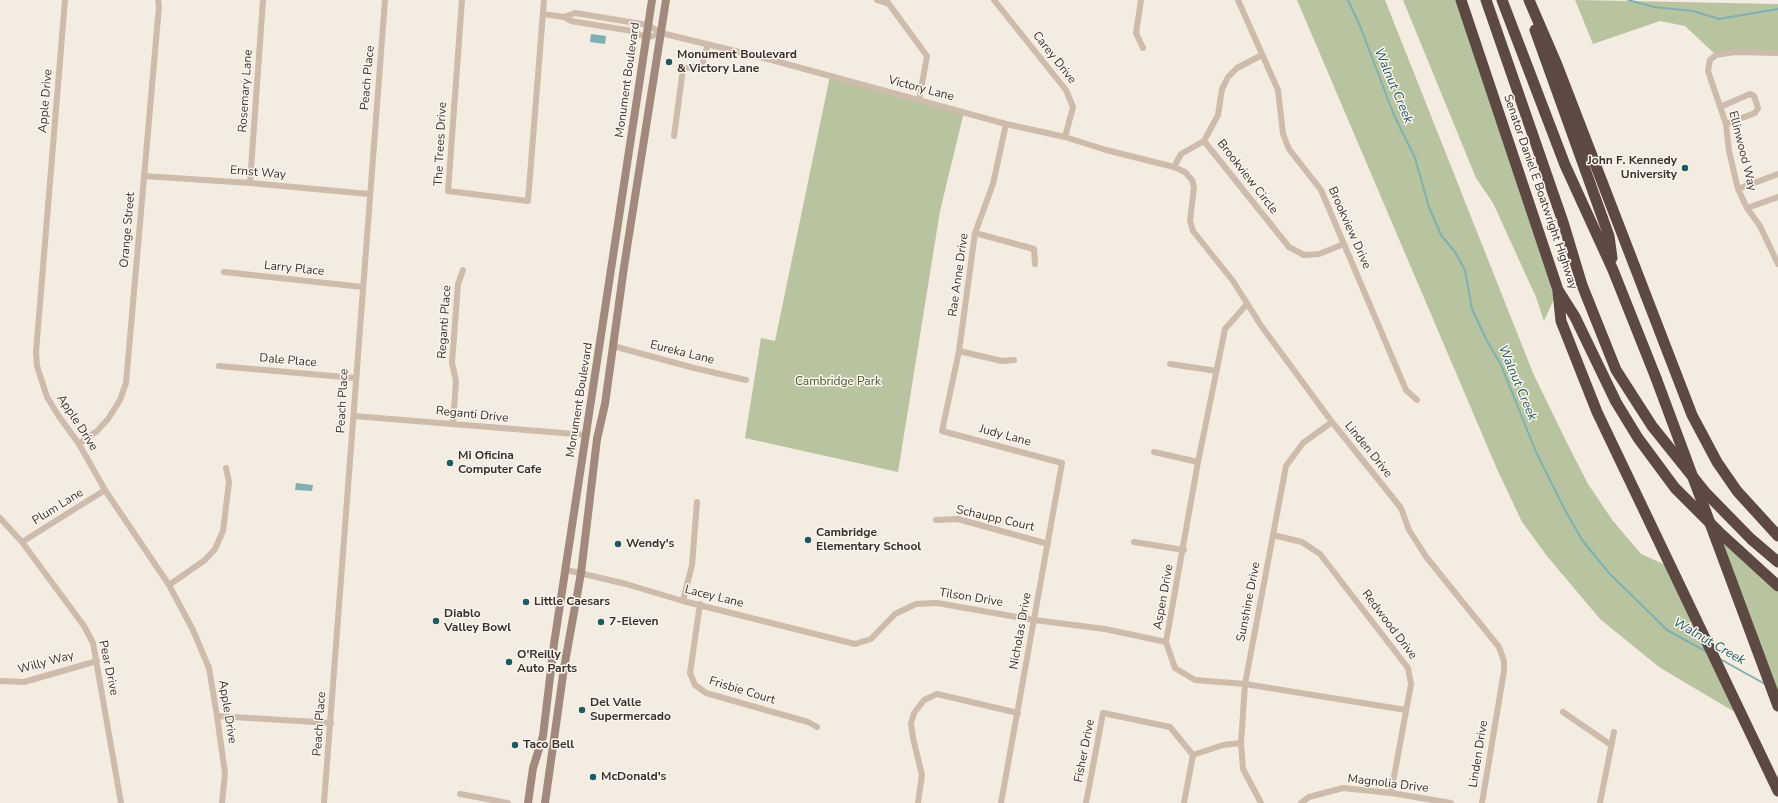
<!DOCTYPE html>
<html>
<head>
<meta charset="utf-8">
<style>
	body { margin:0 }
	canvas { display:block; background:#f4ebe1 }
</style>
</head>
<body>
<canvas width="1778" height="803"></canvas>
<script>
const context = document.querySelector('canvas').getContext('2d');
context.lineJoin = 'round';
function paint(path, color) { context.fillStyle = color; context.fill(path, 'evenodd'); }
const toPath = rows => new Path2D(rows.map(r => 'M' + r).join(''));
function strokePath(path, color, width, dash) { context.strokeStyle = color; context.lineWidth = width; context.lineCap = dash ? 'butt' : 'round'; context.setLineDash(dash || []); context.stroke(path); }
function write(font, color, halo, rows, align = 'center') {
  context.font = font + ' "Nunito Sans",sans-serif'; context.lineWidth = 3; context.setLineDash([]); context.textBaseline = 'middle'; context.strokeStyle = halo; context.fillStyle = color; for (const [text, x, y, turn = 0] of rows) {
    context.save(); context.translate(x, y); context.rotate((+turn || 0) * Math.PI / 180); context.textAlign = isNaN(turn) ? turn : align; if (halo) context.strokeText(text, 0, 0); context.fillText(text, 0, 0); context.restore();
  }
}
paint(toPath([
	[1297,0,1385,0,1533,373,1568,445,1588,484,1613,521,1641,554,1670,567,1743,717,1659,667,1600,619,1547,556,1522,522,1497,469],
	[1403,0,1461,0,1558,290,1544,321,1536,297,1493,203,1476,178],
	[1575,0,1778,4,1778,53,1716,55,1685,26,1660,21,1593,44],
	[830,76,964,112,940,211,898,472,745,438,761,338,775,341],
	[1719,532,1778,586,1778,706]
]), '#b8c4a0');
paint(toPath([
	[591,34,606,36,605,44,590,42],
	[296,483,313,485,312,491,295,490]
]), '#7fb0b2');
strokePath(toPath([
	[1348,0,1360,26,1394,115,1415,158,1429,207,1441,235,1455,252,1465,270,1472,309,1486,339,1501,365,1536,452,1564,508,1582,540,1609,573,1667,630,1707,652],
	[1628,0,1654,7,1693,11,1719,19,1778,9],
	[1720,659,1765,684]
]), '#7fb0b2', 2);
strokePath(toPath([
	[65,0,36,352,37,366,47,397,58,415,79,444,105,490,169,585,193,630,209,668,217,716,225,773,222,803],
	[462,0,448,191,528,201,544,0],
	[877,0,886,3],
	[886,0,927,56,919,100],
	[994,0,1066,90,1073,107,1065,137],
	[1141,0,1136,33,1143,48],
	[1238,0,1278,90,1283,134,1289,149,1321,190,1406,390,1417,400],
	[543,14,564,17],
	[661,33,647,38,632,31,571,21,564,17,575,13,648,25,661,33,768,59,1006,124,1065,137,1106,150,1174,167,1185,172,1192,180,1194,187,1190,221,1193,231,1233,281,1262,327,1332,422,1401,508,1409,530,1427,558,1499,647,1504,661,1504,671,1482,803],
	[1778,53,1735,52,1716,55,1710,60,1708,71,1726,124,1729,151,1738,189,1747,208,1760,226,1778,264],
	[1262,55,1237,68,1228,77,1222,89,1218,115,1204,141,1289,247,1304,255,1319,254,1344,244],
	[1720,107,1750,94,1754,96,1758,108,1755,113,1726,124],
	[674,136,683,69,702,65,708,44],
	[1174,167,1181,154,1204,141],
	[144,176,250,183,369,194],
	[250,183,263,0],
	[1738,189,1778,174],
	[1747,208,1778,197],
	[975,233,1034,249,1035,264],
	[224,272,363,287],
	[1247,304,1225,329,1198,462,1166,642,1175,668,1195,680,1245,684,1406,710],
	[613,346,694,368,746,380],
	[959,351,1002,361,1014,360],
	[1170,364,1217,371],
	[219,366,355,378],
	[354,416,587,435],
	[453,423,456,381,452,363,458,284,463,270],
	[79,444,97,431,108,419,120,400,126,383,159,6,158,0],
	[1154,452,1198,462],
	[0,518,22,542,84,626,93,643,121,803],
	[936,520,958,519,1048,544],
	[1273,535,1302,542,1320,554,1408,668,1411,684,1391,793],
	[22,542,105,490],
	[1134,542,1184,550],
	[567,570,626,584,683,601,855,644,871,639,895,614,916,604,937,603,1034,620,1105,629,1166,642],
	[169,585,205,560,215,549,223,531,229,482,226,468],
	[683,601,692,565,697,502],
	[700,604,690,673,695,685,706,693,808,722,817,727],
	[0,681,24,682,97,661],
	[1563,712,1611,745],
	[217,716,331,723],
	[460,794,508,803],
	[324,803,385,0],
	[918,803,922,775,913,738,911,723,914,713,924,700,937,694,1018,713],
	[1001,803,1062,463,942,431,959,351,975,233,993,184,1006,124],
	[1086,803,1103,713,1170,727,1193,755],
	[1184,803,1193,755,1223,745,1241,743],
	[1261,803,1243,769,1241,743,1245,684,1286,466,1303,443,1332,422],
	[1301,803,1309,797,1343,788,1391,793,1451,803],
	[1600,803,1614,732]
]), '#cdbbac', 6);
strokePath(toPath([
	[528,803,533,768,543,736,554,644,652,0],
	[545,803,564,668,581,573,597,439,605,404,624,267,666,0]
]), '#a18a7d', 8);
strokePath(toPath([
	[1461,0,1558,290,1575,317,1616,402,1638,438,1675,488,1719,532,1778,586],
	[1486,0,1563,222,1582,285,1616,370,1652,426,1705,492,1751,539,1778,562],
	[1502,0,1565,165,1613,270,1656,378],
	[1529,0,1557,65,1692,415,1717,462,1737,491,1778,536],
	[1535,30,1609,236,1612,258],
	[1558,292,1561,321,1597,412,1778,791]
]), '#5c4a42', 11);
strokePath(toPath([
	[1656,378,1778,706]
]), '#5c4a42', 11);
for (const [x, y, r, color] of [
	[669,62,4,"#1f5a5e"],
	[1685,168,4,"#1f5a5e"],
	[450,463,4,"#1f5a5e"],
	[808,540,4,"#1f5a5e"],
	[618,544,4,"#1f5a5e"],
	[526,602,4,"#1f5a5e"],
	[436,621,4,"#1f5a5e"],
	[601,622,4,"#1f5a5e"],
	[509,662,4,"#1f5a5e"],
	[582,710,4,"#1f5a5e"],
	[515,745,4,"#1f5a5e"],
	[593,777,4,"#1f5a5e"]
]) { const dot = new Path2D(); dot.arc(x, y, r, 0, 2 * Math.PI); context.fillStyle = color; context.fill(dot); strokePath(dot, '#fbf5ee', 1.5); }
write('bold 12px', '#3b302b', '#fbf5ee', [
	["Monument Boulevard",677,55],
	["& Victory Lane",677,69],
	["John F. Kennedy",1677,161,"right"],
	["University",1677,175,"right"],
	["Mi Oficina",458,456],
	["Computer Cafe",458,470],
	["Cambridge",816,533],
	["Elementary School",816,547],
	["Wendy's",626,544],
	["Little Caesars",534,602],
	["Diablo",444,614],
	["Valley Bowl",444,628],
	["7-Eleven",609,622],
	["O'Reilly",517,655],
	["Auto Parts",517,669],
	["Del Valle",590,703],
	["Supermercado",590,717],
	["Taco Bell",523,745],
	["McDonald's",601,777]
], 'left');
write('12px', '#3b302b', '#fbf5ee', [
	["Carey Drive",1054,58,52],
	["Peach Place",368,78,-85],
	["Monument Boulevard",628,80,-82],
	["Victory Lane",921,89,15],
	["Rosemary Lane",246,91,-86],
	["Apple Drive",46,101,-85],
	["The Trees Drive",441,144,-87],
	["Ellinwood Way",1742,151,76],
	["Ernst Way",258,173,5],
	["Brookview Circle",1247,177,52],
	["Senator Daniel E Boatwright Highway",1540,192,71],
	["Brookview Drive",1349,228,66],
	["Orange Street",128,230,-85],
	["Larry Place",294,269,6],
	["Rae Anne Drive",959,275,-82],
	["Reganti Place",445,322,-86],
	["Eureka Lane",682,353,14],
	["Dale Place",288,361,5],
	["Monument Boulevard",580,400,-81],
	["Peach Place",343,401,-87],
	["Reganti Drive",472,415,6],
	["Apple Drive",77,423,57],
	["Judy Lane",1005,436,15],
	["Linden Drive",1368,450,51],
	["Plum Lane",58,507,-32],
	["Schaupp Court",995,519,13],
	["Lacey Lane",714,597,14],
	["Aspen Drive",1164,597,-80],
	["Tilson Drive",971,598,9],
	["Sunshine Drive",1249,602,-79],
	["Redwood Drive",1389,625,53],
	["Nicholas Drive",1021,631,-80],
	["Willy Way",46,663,-15],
	["Pear Drive",108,668,78],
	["Frisbie Court",742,691,17],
	["Apple Drive",227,712,81],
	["Peach Place",320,724,-86],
	["Fisher Drive",1085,751,-79],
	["Linden Drive",1479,754,-81],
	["Magnolia Drive",1388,784,7]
]);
write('12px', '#4a5a2e', '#fbf5ee', [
	["Cambridge Park",838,382]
]);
write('italic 13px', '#1f5a5e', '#fbf5ee', [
	["Walnut Creek",1393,86,67],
	["Walnut Creek",1517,383,67],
	["Walnut Creek",1709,642,30]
]);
</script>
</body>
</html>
